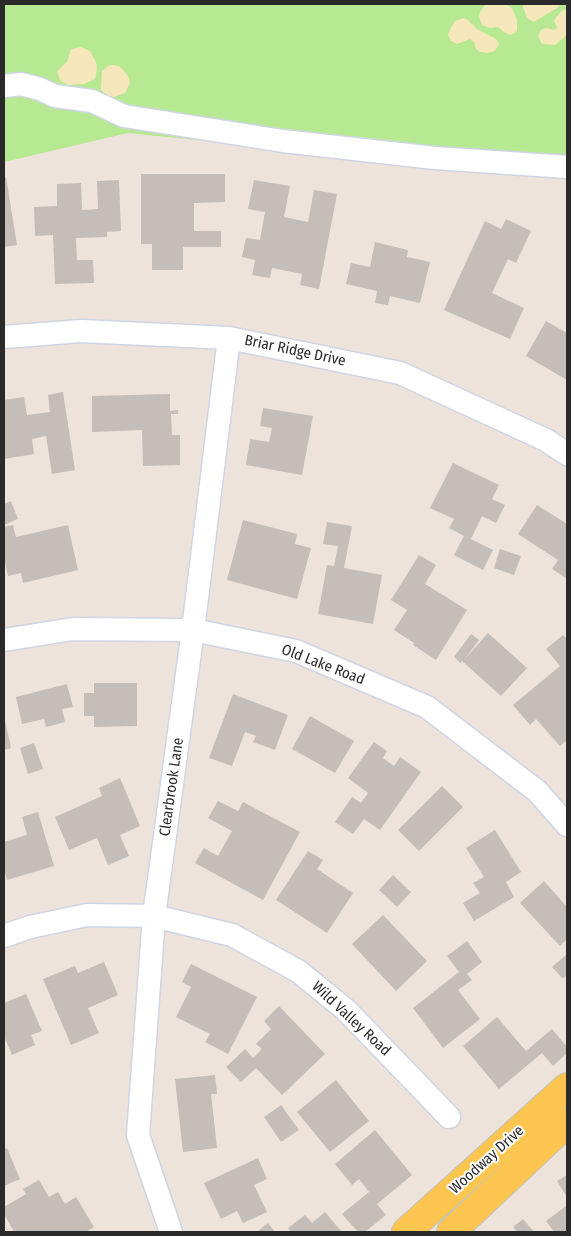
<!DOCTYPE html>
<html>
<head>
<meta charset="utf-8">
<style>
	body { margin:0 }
	#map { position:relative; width:571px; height:1236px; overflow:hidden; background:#ede3da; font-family:"Fira Sans Condensed",sans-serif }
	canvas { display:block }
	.frame { position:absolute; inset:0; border:5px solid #2a2a2a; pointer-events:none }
</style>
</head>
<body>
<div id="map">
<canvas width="571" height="1236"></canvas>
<div class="frame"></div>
</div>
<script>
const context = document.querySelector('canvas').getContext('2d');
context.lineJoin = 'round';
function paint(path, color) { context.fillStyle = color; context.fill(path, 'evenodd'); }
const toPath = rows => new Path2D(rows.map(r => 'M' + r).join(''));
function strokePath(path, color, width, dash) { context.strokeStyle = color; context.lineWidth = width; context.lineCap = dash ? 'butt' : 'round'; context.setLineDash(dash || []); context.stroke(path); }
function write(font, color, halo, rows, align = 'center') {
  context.font = font + ' "Fira Sans Condensed",sans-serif'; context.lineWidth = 4; context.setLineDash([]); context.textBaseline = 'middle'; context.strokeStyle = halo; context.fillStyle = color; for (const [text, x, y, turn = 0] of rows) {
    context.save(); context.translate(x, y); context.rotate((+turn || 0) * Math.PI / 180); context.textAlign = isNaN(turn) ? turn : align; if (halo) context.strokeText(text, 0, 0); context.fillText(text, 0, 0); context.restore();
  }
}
paint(toPath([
	[4,4,567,4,567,178,128,133,4,162]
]), '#b7e892');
paint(toPath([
	[486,4,505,4,512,8,517,20,517,31,511,35,505,33,498,27,490,28,482,25,479,16,480,12],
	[522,4,560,4,557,8,534,22,527,18],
	[567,9,567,35,555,45,542,44,538,36,541,30,546,28,555,30,557,27,554,21,556,17,562,11],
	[464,18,468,20,477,29,496,39,499,44,495,51,488,53,480,52,476,49,474,42,470,39,457,44,451,41,448,35,450,29,455,21],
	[81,47,90,51,96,62,97,69,95,79,84,84,68,85,60,80,57,71,67,62,71,49],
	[111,65,119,66,123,70,128,76,130,83,125,93,114,97,108,96,101,90,101,87,102,71,108,66]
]), '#f5e7ba');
paint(toPath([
	[141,174,225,174,225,202,194,203,194,231,221,231,221,247,183,247,183,270,152,270,152,244,141,244],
	[6,177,17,245,4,247,4,178],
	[119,180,121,231,107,232,107,237,76,238,77,260,93,260,94,283,55,284,53,235,35,236,34,207,57,206,57,184,81,183,82,210,98,209,97,181],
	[254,180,290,186,284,217,308,222,314,190,337,194,319,289,300,285,302,274,272,268,270,278,252,275,255,260,242,257,246,238,260,240,265,212,248,209],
	[506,219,531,231,516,263,508,259,492,293,524,308,510,339,444,310,485,221,501,229],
	[375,242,408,250,407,257,430,262,420,303,390,296,388,305,375,303,377,291,346,284,351,263,370,267],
	[546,321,567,333,567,380,526,356],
	[63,392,75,470,52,474,46,436,32,439,34,454,4,459,4,400,24,397,27,415,50,412,48,395],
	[170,394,170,411,178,410,178,414,171,414,172,435,180,435,180,465,143,466,142,430,92,432,92,396],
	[263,408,313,416,302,475,246,465,250,439,269,442,272,428,260,426],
	[453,463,499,485,492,499,505,505,496,523,482,516,471,539,493,550,483,570,454,555,464,536,449,528,454,519,430,508],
	[11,501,18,519,4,525,4,504],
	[537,505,567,524,567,579,552,569,558,560,518,534],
	[243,520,297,534,295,544,311,548,297,599,227,580],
	[327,522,352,526,344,568,382,575,373,624,318,614,327,565,334,566,338,546,323,544],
	[13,525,16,537,68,525,78,570,23,583,21,573,8,576,4,557,4,527],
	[500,549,521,556,514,575,494,568],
	[419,555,436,565,425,584,467,610,436,660,413,645,414,643,394,630,407,610,391,600],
	[488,633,527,668,501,696,462,661,461,663,454,657,471,634,479,640,465,659],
	[563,635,567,639,567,684,566,685,567,687,567,740,560,746,536,719,530,725,513,705,560,666,546,649],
	[94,683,137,683,137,726,94,727,94,716,84,716,84,693,94,693],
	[67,684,73,707,62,709,65,722,46,727,44,719,22,724,16,697],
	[233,694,288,715,275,750,253,742,256,736,245,732,232,766,209,758],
	[4,716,11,748,4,750],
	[310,716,354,741,335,773,292,749],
	[374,742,387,751,383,758,394,766,400,757,421,772,380,830,364,819,353,834,335,822,352,797,361,803,368,793,348,778],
	[34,743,43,769,28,774,20,748],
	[120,778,140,826,120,835,129,856,108,865,97,838,69,850,55,817,102,796,99,788],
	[442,786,463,807,419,851,398,830],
	[218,801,238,811,243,802,300,832,263,900,195,863,204,848,218,856,232,831,208,818],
	[38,812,54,866,7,880,4,869,4,842,27,835,22,817],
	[495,830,521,872,506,882,514,897,474,921,463,903,480,893,473,883,484,877,466,848],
	[308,851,323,860,317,869,353,893,327,933,276,900],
	[393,875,411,892,397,907,379,890],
	[544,881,567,907,567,939,560,946,520,903],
	[383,915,427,961,396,991,352,944],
	[467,941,482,962,467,974,472,980,458,990,480,1019,443,1048,413,1008,459,972,447,956],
	[567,954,567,975,563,979,552,967],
	[104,962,118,995,88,1008,99,1033,71,1045,43,979,75,966,78,973],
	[191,964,257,997,228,1054,205,1042,210,1034,176,1017,191,987,182,982],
	[26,994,42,1031,31,1035,35,1045,12,1055,4,1036,4,1003],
	[279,1006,325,1054,282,1095,256,1068,241,1082,226,1067,245,1049,253,1058,262,1049,256,1044,271,1029,264,1021],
	[497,1017,526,1051,552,1029,567,1047,567,1053,553,1066,542,1053,499,1089,463,1046],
	[215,1075,217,1094,211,1094,217,1148,183,1152,175,1079],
	[336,1080,369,1121,330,1152,297,1112],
	[281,1105,299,1130,281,1142,264,1117],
	[375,1130,412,1175,377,1204,386,1215,365,1232,358,1232,342,1214,369,1192,359,1179,352,1185,335,1164],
	[7,1148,20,1179,4,1186,4,1149],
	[258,1158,267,1179,254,1185,267,1212,243,1223,237,1211,221,1219,204,1183],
	[567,1175,567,1197,557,1181],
	[39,1180,49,1197,58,1192,65,1204,76,1197,94,1227,86,1232,14,1232,4,1214,4,1207,26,1194,23,1189],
	[566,1206,567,1208,567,1232,554,1232,546,1221],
	[325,1212,342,1232,291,1232,288,1228,305,1215,312,1223],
	[523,1219,534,1232,517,1232,513,1227],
	[268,1223,275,1232,257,1232]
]), '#c5bdb7');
const minor = toPath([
	[4,86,21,84,40,89,55,96,92,101,124,116,283,141,435,158,567,167],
	[4,337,81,331,229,338,400,373,546,440,567,454],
	[4,640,73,629,193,630,296,651,427,707,537,791,567,825],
	[4,936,30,927,87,915,154,916,232,935,298,971,346,1010,449,1117],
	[171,1232,138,1135,154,916,193,630,229,338]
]);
const major = toPath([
	[406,1232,567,1087],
	[451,1232,567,1123]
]);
strokePath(minor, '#cfd5e4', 25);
strokePath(major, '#c3c3c3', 30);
strokePath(minor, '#fff', 22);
strokePath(major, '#fcc550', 28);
write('15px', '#2a2a2a', '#fff', [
	["Briar Ridge Drive",295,351,12],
	["Old Lake Road",323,665,21],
	["Clearbrook Lane",172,787,-82],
	["Wild Valley Road",351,1019,43],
	["Woodway Drive",487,1160,-42]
]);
</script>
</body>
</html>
